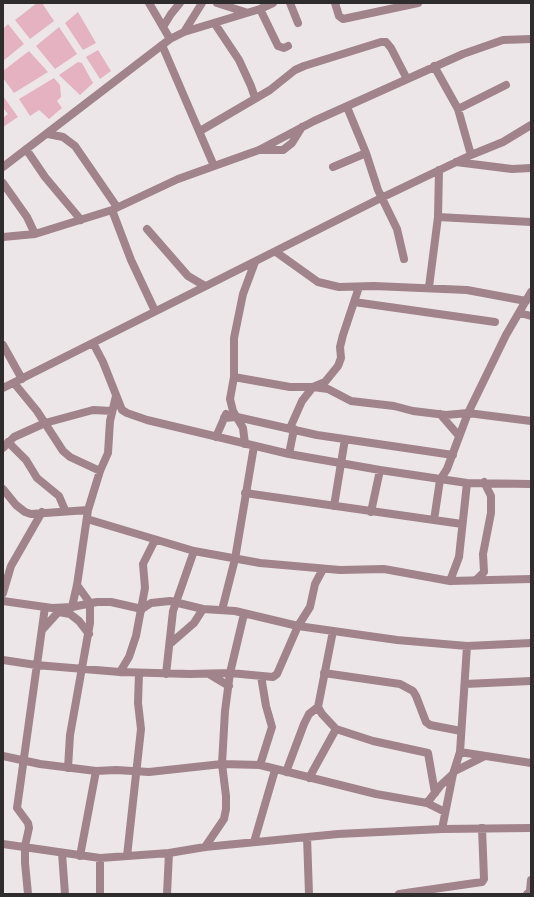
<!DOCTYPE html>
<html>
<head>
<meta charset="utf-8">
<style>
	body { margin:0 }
	#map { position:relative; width:534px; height:897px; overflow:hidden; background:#ede6e8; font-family:"Public Sans",sans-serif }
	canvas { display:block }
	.frame { position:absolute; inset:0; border:4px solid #2f2c2d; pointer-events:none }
</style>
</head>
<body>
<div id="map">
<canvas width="534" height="897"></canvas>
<div class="frame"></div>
</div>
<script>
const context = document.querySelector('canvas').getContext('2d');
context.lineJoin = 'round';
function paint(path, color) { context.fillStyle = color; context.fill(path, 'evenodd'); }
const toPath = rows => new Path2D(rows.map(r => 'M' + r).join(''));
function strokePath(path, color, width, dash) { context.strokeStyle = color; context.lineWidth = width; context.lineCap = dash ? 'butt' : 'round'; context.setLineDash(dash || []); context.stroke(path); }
paint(toPath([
	[37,3,42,3,54,21,30,39,15,20],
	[78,12,96,43,83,50,65,23],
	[8,24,24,44,3,61,3,29],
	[59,27,77,54,55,69,36,46],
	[98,50,111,71,100,79,86,57],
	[29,51,48,72,14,93,3,78,3,71],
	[78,62,82,63,93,83,80,95,59,75],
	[54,78,60,85,61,97,57,101,62,108,49,119,39,110,30,116,19,99],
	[3,96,18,117,3,127,3,118,8,114,3,108]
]), '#e4b2c1');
strokePath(toPath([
	[149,3,170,39],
	[217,3,245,12],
	[290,3,298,23],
	[335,3,339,16,343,19,418,3],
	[260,9,278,46,284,48,288,46],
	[215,24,239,60,251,86,255,98],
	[163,27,171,14,180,3],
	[184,32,202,3],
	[162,45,214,166],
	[434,66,458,109,471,155],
	[347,107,366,153,378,190,397,229,404,259],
	[458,109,506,85],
	[200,131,270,90,295,70,304,66,381,42,386,42,391,48,407,79],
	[48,134,63,137,75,146,117,207],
	[26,149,45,177,81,220],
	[259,150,283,150,292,143,302,127],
	[456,162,512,169,531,168],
	[3,167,170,39,184,32,260,9,273,3],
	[333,167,366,153],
	[3,183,27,217,35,234],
	[112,210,131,260,155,311],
	[438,217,439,170],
	[147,229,188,276,205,286],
	[3,237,35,234,112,210,178,179,259,150,314,121,463,54,503,40,531,39],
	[276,252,318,282,339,287,374,286,467,290,526,301],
	[429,287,438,217,531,222],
	[354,302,495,322],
	[520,313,531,316],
	[93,343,103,362,122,410,127,413,147,420,289,454,380,470,467,483,531,484],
	[3,345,22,379],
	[234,377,290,387,313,387,328,389,351,401,394,406,413,411,446,415,468,413,531,421],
	[14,383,37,411,63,451,70,457,100,471],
	[3,388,379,199,471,155,503,142,531,125],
	[440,414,459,436],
	[224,418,237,417,317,435,453,455],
	[290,428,302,401,313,387,325,382,338,366,341,358,340,347,343,335,359,287],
	[216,437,226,414],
	[8,442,26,460,37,478,59,496,65,510],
	[245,444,243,428,233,411,230,399,234,377,234,338,243,294,255,262],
	[3,448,14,437,45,423,93,410,112,411],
	[289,454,294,429],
	[3,489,16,505,25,512,31,514,88,510],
	[245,493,462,524],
	[334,506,345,439],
	[371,512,380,470],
	[87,519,194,551,260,563,340,570,384,569,450,581,531,579],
	[434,520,440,480,447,469,468,413,506,335,531,292],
	[476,580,484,572,483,554,491,513,491,496,484,482],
	[450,581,459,557,467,483],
	[3,593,11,566,42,512],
	[3,601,52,608,72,607,97,602,111,602,142,609],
	[72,607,77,585,88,510,100,471,108,453,110,421,116,396],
	[142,609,151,603,170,601,203,609,235,611,298,626,397,640,467,646,531,643],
	[222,610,235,559,254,446],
	[59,612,70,614,79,621,89,634],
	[42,630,61,609],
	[333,631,318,707,322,714,336,729,373,741,428,753,435,793],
	[171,643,194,623,203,609],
	[3,660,36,665,120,672,190,674,230,673,273,677,277,674,298,626,310,607,315,584,323,569],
	[120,672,129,657,136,636,145,588,143,564,155,540],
	[324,673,400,684,413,691,416,696,426,722,430,725,461,731],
	[166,674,173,611,194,551],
	[209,674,229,686],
	[465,684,531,681],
	[460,752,531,763],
	[3,756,40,764,96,771,116,770,149,772,222,764,260,765,376,794,427,803,445,812],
	[260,765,272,727,266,706,261,676],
	[68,768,70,735,90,623,90,603,77,585],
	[455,771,483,757],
	[286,772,304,724,309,714,318,707],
	[309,778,336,729],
	[427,803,441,785,453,774],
	[442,829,453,774,460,752,467,646],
	[307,837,309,894],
	[254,842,275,770],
	[3,844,100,858,169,853,205,847,338,834,442,829,531,828],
	[205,847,224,819,226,809,226,796,222,764,225,711,230,673,244,614],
	[62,853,65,894],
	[80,856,96,771],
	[127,856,141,729,138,703,139,673],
	[28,894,25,863,25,846,29,828,28,823,17,808,45,607],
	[100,894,100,858],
	[167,894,169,853],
	[399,894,482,882,484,879,482,828],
	[527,894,530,891,531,880]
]), '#a0838b', 8);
</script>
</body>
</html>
